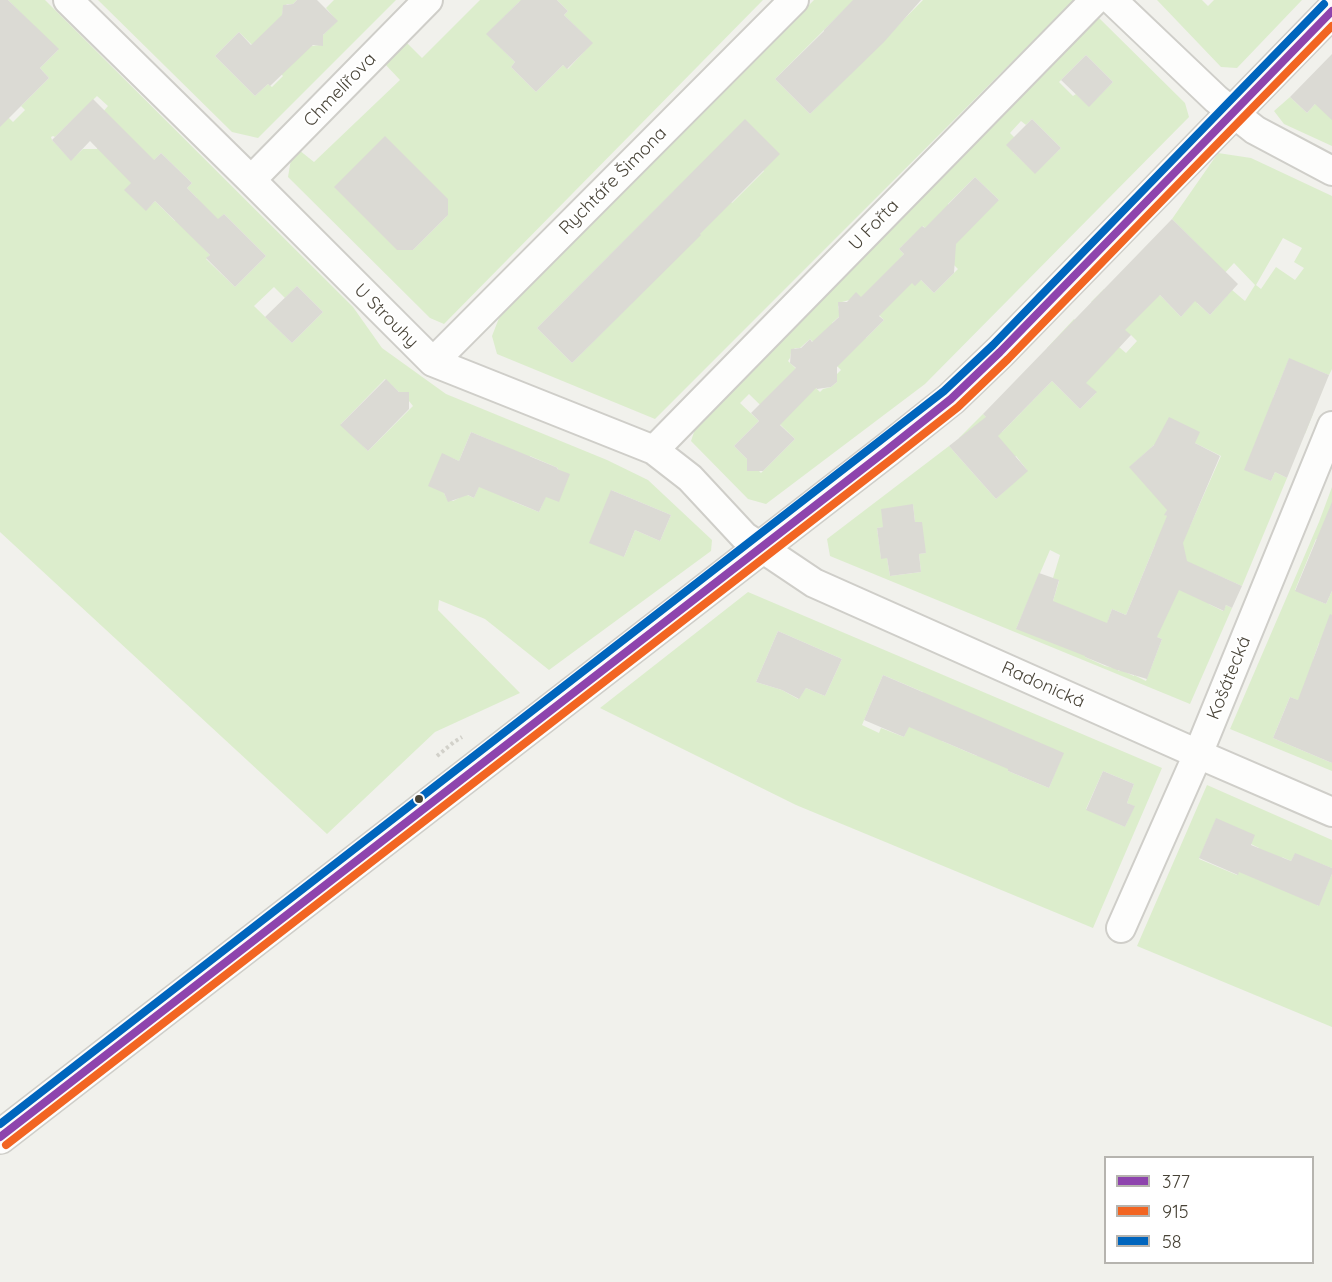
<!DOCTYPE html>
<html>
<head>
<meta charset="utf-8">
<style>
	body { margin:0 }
	#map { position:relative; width:1332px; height:1282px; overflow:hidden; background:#f1f1ec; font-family:Quicksand,sans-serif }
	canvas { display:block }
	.legend { position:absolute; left:1104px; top:1156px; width:210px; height:108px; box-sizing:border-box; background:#fff; border:2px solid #b6b4af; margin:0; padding:8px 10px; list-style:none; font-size:18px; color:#484337 }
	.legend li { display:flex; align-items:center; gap:12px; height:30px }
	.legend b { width:30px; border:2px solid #b6b4af }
</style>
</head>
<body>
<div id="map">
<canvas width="1332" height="1282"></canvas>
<ul class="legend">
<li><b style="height:8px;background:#8e44ad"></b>377</li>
<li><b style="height:8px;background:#f26522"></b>915</li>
<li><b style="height:8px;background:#0065bd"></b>58</li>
</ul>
</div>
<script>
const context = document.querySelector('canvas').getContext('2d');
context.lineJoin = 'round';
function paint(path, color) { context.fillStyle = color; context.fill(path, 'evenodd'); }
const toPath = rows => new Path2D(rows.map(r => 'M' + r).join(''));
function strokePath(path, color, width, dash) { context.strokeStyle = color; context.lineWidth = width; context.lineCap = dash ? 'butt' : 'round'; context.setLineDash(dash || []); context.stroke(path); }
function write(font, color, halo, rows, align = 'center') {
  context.font = font + ' Quicksand,sans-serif'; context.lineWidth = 4.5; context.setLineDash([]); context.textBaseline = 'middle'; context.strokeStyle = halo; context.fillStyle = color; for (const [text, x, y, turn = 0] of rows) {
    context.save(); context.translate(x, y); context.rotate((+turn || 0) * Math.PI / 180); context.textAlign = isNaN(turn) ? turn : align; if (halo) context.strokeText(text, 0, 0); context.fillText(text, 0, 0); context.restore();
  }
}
paint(toPath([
	[8,0,45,0,353,307,382,348,446,394,607,460,648,480,712,540,711,551,549,670,485,619,439,600,438,610,520,693,435,732,327,834,0,532,0,109,13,122,25,110,21,106,49,78,40,68,58,50],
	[97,96,108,106,102,113,97,149,83,149,71,160,52,140,51,137,53,136,55,137],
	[161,153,192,183,187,188,197,198,175,221,155,201,146,210,125,190],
	[224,214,266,256,235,287,206,259,210,255,197,241],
	[297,286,323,312,292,343,254,306,274,287,285,298],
	[385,379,399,392,404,392,409,396,409,401,413,406,368,451,341,424],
	[471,432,497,443,474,498,461,492,459,498,453,501,447,499,444,493,442,454,459,461],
	[530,456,558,468,539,512,512,501],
	[611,490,671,515,660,541,635,530,624,557],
	[98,0,297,0,293,4,287,4,283,9,282,15,312,46,319,45,323,40,323,35,337,21,326,8,334,0,396,0,258,138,232,132],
	[239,32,283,76,272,87,268,84,255,96,215,56],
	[480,0,528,0,519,2,487,34,515,62,511,67,536,92,563,65,568,69,592,43,564,15,568,11,557,0,763,0,444,324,430,318,288,177,291,159,299,150,314,162,400,80,384,63,406,42,422,58],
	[448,215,413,250,397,250],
	[814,0,854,0,775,79,810,114,923,0,1074,0,655,419,497,354,492,336,499,318,527,288],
	[697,168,730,203,572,363,537,328],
	[698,168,763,170,764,171,732,203],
	[1157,0,1202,0,1208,6,1214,0,1302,0,1237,68,1221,67],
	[1099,18,1185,103,1189,117,925,384,766,504,748,499,691,441,697,423],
	[1086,55,1113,82,1089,106,1076,94,1073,96,1059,82],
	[1032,119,1061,148,1035,173,1013,152,1014,137,1010,133,1021,121,1026,125],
	[975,177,999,200,948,205,948,204],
	[923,226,940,243,951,262,958,269,934,293,921,280,894,265,904,254,899,249],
	[861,297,884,320,866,338,860,333,832,323,842,314,839,311,838,306,842,302],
	[810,339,841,370,837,374,837,382,831,387,823,389,820,392,788,361,790,358,791,352,795,348,800,348],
	[749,394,795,439,761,473,759,471,752,471,747,466,747,459,734,446,759,421,740,403],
	[1290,97,1307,113,1315,104,1332,104,1332,146,1284,124,1274,111],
	[1218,153,1251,158,1332,196,1332,369,1329,375,1289,359,1273,398,1313,414,1305,434,1269,418,1253,473,1271,481,1275,472,1287,478,1242,586,1206,570,1199,585,1209,604,1223,611,1226,605,1232,608,1190,704,830,556,827,539,949,446,996,499,1027,470,1016,456,990,473,959,438,983,414,1002,432,1052,381,1080,409,1096,393,1047,348,1074,319,1111,355,1119,347,1126,353,1137,341,1131,335,1124,334,1091,302,1104,289,1126,311,1160,295,1181,317,1195,300,1205,252,1172,219],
	[1283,238,1302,248,1294,262,1304,268,1295,280,1276,267,1261,289,1256,285],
	[1234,263,1255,285,1245,301,1232,290,1210,315,1197,303],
	[1195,443,1221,456,1190,526,1165,515,1188,461,1130,467,1154,445],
	[913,504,915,522,926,553,919,554,921,572,890,576,887,558,881,558,877,528,883,527],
	[1155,545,1178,556,1144,632,1162,639,1146,681,1134,675,1134,676,1123,671,1118,671,1118,669,1105,666,1085,657,1099,621,1107,624,1112,609,1126,615],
	[1050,550,1060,555,1053,578,1059,581,1053,601,1016,629],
	[1332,487,1332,545,1316,539,1295,590,1326,604,1332,591,1332,647,1319,643,1313,660,1317,662,1332,714,1290,697,1273,738,1332,763,1332,771,1230,729,1319,522],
	[748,592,1162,768,1093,928,796,805,600,708],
	[778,631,842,659,825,696,806,688,798,699,782,690,756,682],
	[883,675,923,692,904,737,881,728,879,733,862,725],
	[957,707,978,756,977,756,942,741],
	[1063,753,1049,788,1008,771,1011,761],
	[1103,771,1134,784,1127,803,1134,806,1125,827,1086,809],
	[1207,785,1332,840,1332,868,1295,854,1291,861,1282,857,1318,906,1332,874,1332,1027,1137,946],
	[1216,819,1251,844,1259,848,1244,860,1237,875,1199,859]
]), '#dcedcc');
paint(toPath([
	[0,0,8,0,59,49,40,68,49,78,0,127],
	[297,0,317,0,338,21,323,35,323,46,313,45,270,86,268,84,255,96,215,56,239,32,251,45,282,15,283,5,293,4],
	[521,0,557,0,568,11,564,15,593,43,567,69,563,65,536,92,511,67,515,62,486,34],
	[853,0,921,0,884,42,810,114,775,79,824,31,824,30],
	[1332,54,1332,120,1315,104,1307,113,1290,97],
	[1086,55,1113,82,1089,107,1061,80],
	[93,99,154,160,161,153,192,183,187,188,218,219,224,214,266,256,235,287,206,258,210,255,155,201,146,211,124,190,131,183,90,141,71,161,52,140],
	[745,119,780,154,700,234,701,235,572,363,537,328],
	[1032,119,1061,148,1035,174,1006,145],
	[385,136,448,199,448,215,413,250,397,250,334,187],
	[975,177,999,200,956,244,954,273,934,293,921,280,915,286,912,283,879,316,884,320,837,367,837,382,831,387,817,389,816,388,780,425,795,439,763,471,747,471,747,459,734,446,759,421,751,413,796,368,790,363,791,349,801,348,810,339,812,342,839,317,838,302,847,302,856,292,861,297,904,254,899,249,922,226,925,228],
	[1172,219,1238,284,1210,315,1195,301,1181,317,1160,295,1125,330,1131,335,1086,383,1097,392,1080,409,1052,381,998,436,1028,471,996,499,949,446,986,417,983,414],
	[297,286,323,312,292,343,265,317],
	[1289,358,1329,375,1287,478,1275,472,1271,481,1244,470],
	[386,379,399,392,409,392,409,409,368,451,340,425],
	[1169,417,1200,432,1195,443,1220,456,1183,543,1187,561,1242,586,1232,608,1226,605,1224,611,1179,590,1157,637,1162,639,1147,679,1117,670,1085,657,1085,656,1016,629,1039,573,1059,580,1053,601,1107,623,1112,609,1126,615,1167,516,1164,515,1167,510,1129,467,1154,445],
	[471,432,558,468,557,469,570,474,559,502,546,497,539,512,479,487,474,498,468,495,448,502,444,493,428,486,442,453,459,461],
	[611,490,671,515,660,541,635,530,624,557,589,543],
	[1332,502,1332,591,1326,604,1295,591],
	[913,504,915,522,922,522,926,553,919,554,921,572,890,576,887,558,881,559,877,528,883,527,881,509],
	[1330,614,1332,615,1332,763,1273,738,1290,697,1298,700],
	[778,631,842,659,825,696,806,688,799,699,782,690,756,682],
	[883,675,1064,753,1049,788,1008,771,1008,769,909,727,904,737,864,720],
	[1103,771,1134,784,1127,803,1135,806,1125,827,1086,810],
	[1216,818,1255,835,1251,845,1291,861,1295,853,1332,868,1332,874,1319,906,1239,872,1238,875,1199,858]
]), '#dbdad4');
const minor = toPath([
	[68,0,251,180,433,362,654,450,690,478,744,536,814,583,1198,754,1332,812],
	[1112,0,1216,99,1255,130,1332,171],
	[251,180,428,0],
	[433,362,794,0],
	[654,450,1095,0],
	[1121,928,1198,754,1332,426]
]);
const tertiary = toPath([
	[0,1137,887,450,951,399,1000,352,1332,11]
]);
strokePath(minor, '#cfcec9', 32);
strokePath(tertiary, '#cfcec9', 36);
strokePath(toPath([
	[437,756,454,742,462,737]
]), '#d2d1ca', 4, [3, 3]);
strokePath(minor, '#fdfdfc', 28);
strokePath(tertiary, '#fdfdfc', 33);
strokePath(toPath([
	[0,1137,887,450,951,399,1000,352,1332,11]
]), '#8e44ad', 8);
strokePath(toPath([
	[6,1145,893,458,958,407,1008,359,1332,26]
]), '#f26522', 8);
strokePath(toPath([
	[0,1124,944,391,993,345,1324,4]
]), '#0065bd', 8);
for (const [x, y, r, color] of [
	[419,799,5,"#484337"]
]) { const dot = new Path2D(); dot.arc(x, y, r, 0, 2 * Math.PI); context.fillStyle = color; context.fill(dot); strokePath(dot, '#fff', 2); }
write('18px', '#484337', '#fff', [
	["Chmelířova",340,90,-46],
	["Rychtáře Šimona",613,181,-45],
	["U Fořta",874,225,-46],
	["U Strouhy",386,316,45],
	["Košátecká",1229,678,-68],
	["Radonická",1043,685,24]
]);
</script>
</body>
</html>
